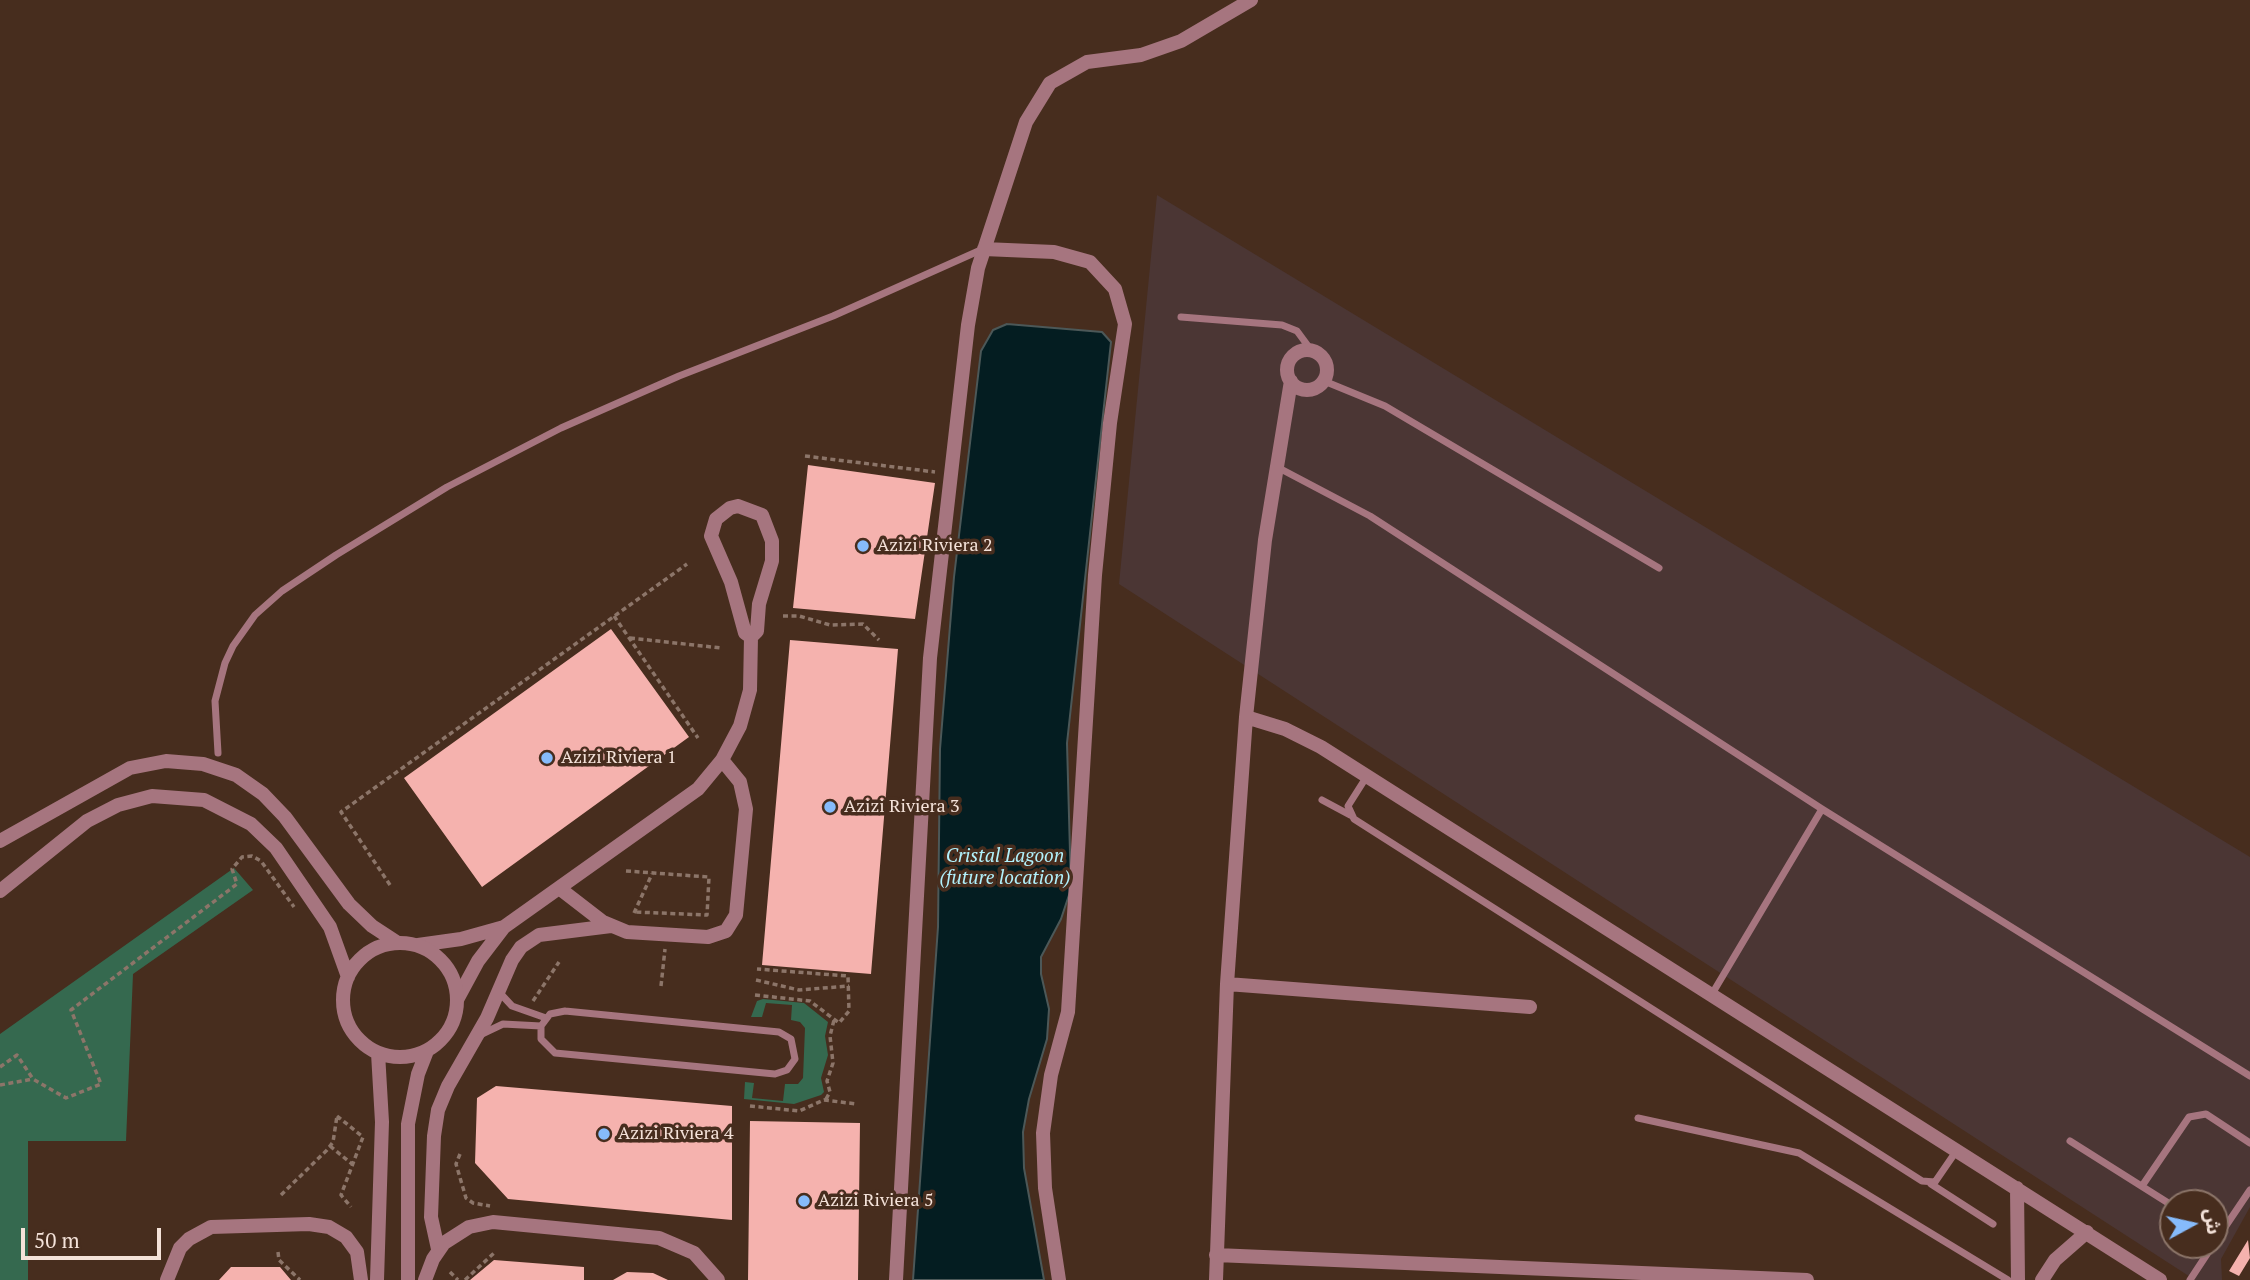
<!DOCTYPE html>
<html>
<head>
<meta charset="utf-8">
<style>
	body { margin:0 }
	#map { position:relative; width:2250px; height:1280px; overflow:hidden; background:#472d1e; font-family:"PT Serif","Noto Sans Arabic",serif }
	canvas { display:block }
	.north { position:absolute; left:2159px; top:1189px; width:70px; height:70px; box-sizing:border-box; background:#472d1e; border:2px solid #8c7569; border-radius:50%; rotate:82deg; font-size:19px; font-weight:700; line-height:28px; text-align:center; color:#f4e2d9 }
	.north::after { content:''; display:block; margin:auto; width:24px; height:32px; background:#86bbfb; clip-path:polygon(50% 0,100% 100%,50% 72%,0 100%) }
	.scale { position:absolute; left:21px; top:1228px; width:140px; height:32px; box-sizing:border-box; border:4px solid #f4e2d9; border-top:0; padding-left:9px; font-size:21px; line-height:24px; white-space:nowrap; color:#f4e2d9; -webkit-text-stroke:5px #472d1e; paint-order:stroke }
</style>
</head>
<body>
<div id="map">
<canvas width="2250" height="1280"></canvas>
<div class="north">ش</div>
<div class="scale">50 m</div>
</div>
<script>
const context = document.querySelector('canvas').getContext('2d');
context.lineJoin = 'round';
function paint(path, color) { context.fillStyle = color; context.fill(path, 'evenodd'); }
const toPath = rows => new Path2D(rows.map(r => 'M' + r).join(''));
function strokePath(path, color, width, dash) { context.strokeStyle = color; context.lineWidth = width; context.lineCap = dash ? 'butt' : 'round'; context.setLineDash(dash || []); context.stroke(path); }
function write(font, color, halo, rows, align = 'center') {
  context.font = font + ' "PT Serif",serif'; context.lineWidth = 7; context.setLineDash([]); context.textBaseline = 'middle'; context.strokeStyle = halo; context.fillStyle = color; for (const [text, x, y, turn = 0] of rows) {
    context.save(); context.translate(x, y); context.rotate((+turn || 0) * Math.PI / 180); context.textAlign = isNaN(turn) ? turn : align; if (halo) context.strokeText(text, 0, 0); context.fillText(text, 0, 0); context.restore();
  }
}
paint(toPath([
	[1157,195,2250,857,2250,1207,2221,1259,2222,1280,2195,1280,1119,584],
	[2173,1203,2215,1203,2215,1245,2173,1245]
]), '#4b3634');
paint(toPath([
	[234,868,253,890,133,974,126,1141,28,1141,28,1280,0,1280,0,1034],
	[763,999,804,1003,828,1022,825,1036,828,1055,821,1078,824,1092,821,1095,794,1104,744,1099,745,1082,754,1083,752,1098,783,1101,785,1084,798,1084,803,1078,805,1028,800,1022,791,1020,792,1005,766,1003,762,1017,751,1017,757,1001]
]), '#35694f');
const water = toPath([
	[1007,324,1102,332,1111,342,1067,743,1071,889,1061,919,1041,957,1041,974,1049,1009,1047,1039,1029,1099,1023,1132,1024,1168,1044,1280,913,1280,938,927,940,749,954,577,981,351,993,330,1007,324]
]);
paint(water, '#041d21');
strokePath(water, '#4c5858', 2);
paint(toPath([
	[808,465,935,483,915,619,793,608],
	[611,629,689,737,482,887,404,778],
	[790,640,898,649,871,974,762,965],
	[496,1086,732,1106,732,1220,508,1199,475,1163,477,1098],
	[750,1121,860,1123,858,1280,748,1280],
	[2248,1240,2250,1258,2239,1276,2229,1271],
	[494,1260,584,1267,584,1280,470,1280],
	[231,1267,280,1267,291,1280,219,1280],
	[627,1272,653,1273,668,1280,613,1280]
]), '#f5b2ae');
strokePath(toPath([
	[805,456,935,472],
	[614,616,698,738],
	[783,616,799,616,830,625,863,624,879,640],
	[630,638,721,648],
	[626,871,709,877,707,915,635,912],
	[390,885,341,812,687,564],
	[634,913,652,874],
	[756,980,799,990,849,986],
	[661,986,665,949],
	[755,995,810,1001,839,1023,849,1011,848,976,757,969],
	[533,1001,559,962],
	[0,1067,17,1055,33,1079,66,1098,101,1084,71,1010,237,884,232,869,242,857,252,856,261,861,294,907],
	[0,1085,33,1079],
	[826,1099,830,1092,827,1081,833,1063,830,1036,834,1020],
	[750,1106,799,1111,824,1100,857,1104],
	[337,1116,363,1137,341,1195,351,1207],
	[330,1146,352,1164],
	[460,1154,456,1164,466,1198,473,1203,490,1206],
	[281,1195,327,1150,333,1142,337,1116],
	[278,1252,279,1260,300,1280],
	[450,1272,458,1280],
	[465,1280,494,1253]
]), '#8c7569', 3.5, [5, 3.5]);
strokePath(toPath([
	[1181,317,1282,325,1297,331,1311,350],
	[1324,381,1385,406,1659,568],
	[1277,467,1370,516,1822,809,2250,1076],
	[218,753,215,701,225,663,233,646,255,615,282,591,336,555,447,487,561,428,679,376,833,316,983,249],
	[1367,776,1348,806,1354,819,1922,1181,1935,1182,1957,1150],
	[1322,800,1350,815],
	[499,992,512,1006,546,1018],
	[1712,994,1822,809],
	[565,1011,779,1032,791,1039,795,1059,787,1070,775,1074,555,1053,541,1039,541,1026,550,1014,565,1011],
	[482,1034,503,1024,541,1026],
	[1638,1118,1799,1153,2008,1280],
	[2070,1141,2173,1206],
	[1931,1184,1993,1224],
	[2142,1186,2189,1117,2206,1114,2250,1143],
	[2215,1242,2250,1190],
	[2190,1280,2213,1245]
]), '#a6757f', 7);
strokePath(toPath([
	[984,249,1054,252,1090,262,1115,289,1125,324,1110,423,1095,575,1068,1012,1051,1075,1043,1133,1045,1188,1059,1280],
	'1287 370a20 20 0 1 1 40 0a20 20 0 1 1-40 0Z',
	[738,506,762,515,772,541,772,561,759,604,757,631,751,637,745,633,731,582,711,536,716,519,730,508,738,506],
	[1246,717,1285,729,1321,747,2160,1280],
	[559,888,603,922,627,932,708,937,726,931,736,915,746,809,740,782,722,760],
	[418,945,461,939,504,927,698,789,722,760,740,726,750,690,751,637],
	[1227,984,1530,1007],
	[458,998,478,961,504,927],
	[2017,1188,2018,1280],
	[438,1249,431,1217,434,1136,438,1110,448,1086,487,1018,512,960,521,947,539,935,611,926],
	[1216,1255,1807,1280],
	[167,1280,180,1248,189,1239,211,1227,309,1224,329,1227,346,1237,357,1252,361,1280],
	[425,1280,433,1259,444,1243,469,1227,493,1222,659,1238,694,1253,718,1280],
	[896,1280,930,658,968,325,978,268,1026,122,1050,83,1087,62,1141,55,1181,41,1251,0],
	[1216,1280,1227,984,1246,717,1265,540,1291,381],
	[2042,1280,2055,1260,2087,1232]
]), '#a6757f', 14);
strokePath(toPath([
	[0,841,130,768,166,761,203,764,236,775,263,794,285,817,349,904,372,926,398,943],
	[0,891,87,821,118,805,152,796,204,800,251,824,276,848,330,927,348,977],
	'343 1000a57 57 0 1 1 114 0a57 57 0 1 1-114 0Z',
	[377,1280,382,1122,378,1053],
	[408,1280,408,1124,418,1074,427,1051]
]), '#a6757f', 14);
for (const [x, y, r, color] of [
	[863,546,7,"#86bbfb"],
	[547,758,7,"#86bbfb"],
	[830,807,7,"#86bbfb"],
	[604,1134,7,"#86bbfb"],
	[804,1201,7,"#86bbfb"]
]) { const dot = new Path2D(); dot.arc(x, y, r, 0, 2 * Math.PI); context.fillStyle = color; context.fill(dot); strokePath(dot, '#472d1e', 2.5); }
write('18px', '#f4e2d9', '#472d1e', [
	["Azizi Riviera 2",877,546],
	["Azizi Riviera 1",561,758],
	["Azizi Riviera 3",844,807],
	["Azizi Riviera 4",618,1134],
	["Azizi Riviera 5",818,1201]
], 'left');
write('italic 19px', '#b1f1fc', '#472d1e', [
	["Cristal Lagoon",1005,857],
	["(future location)",1005,879]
]);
</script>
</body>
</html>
